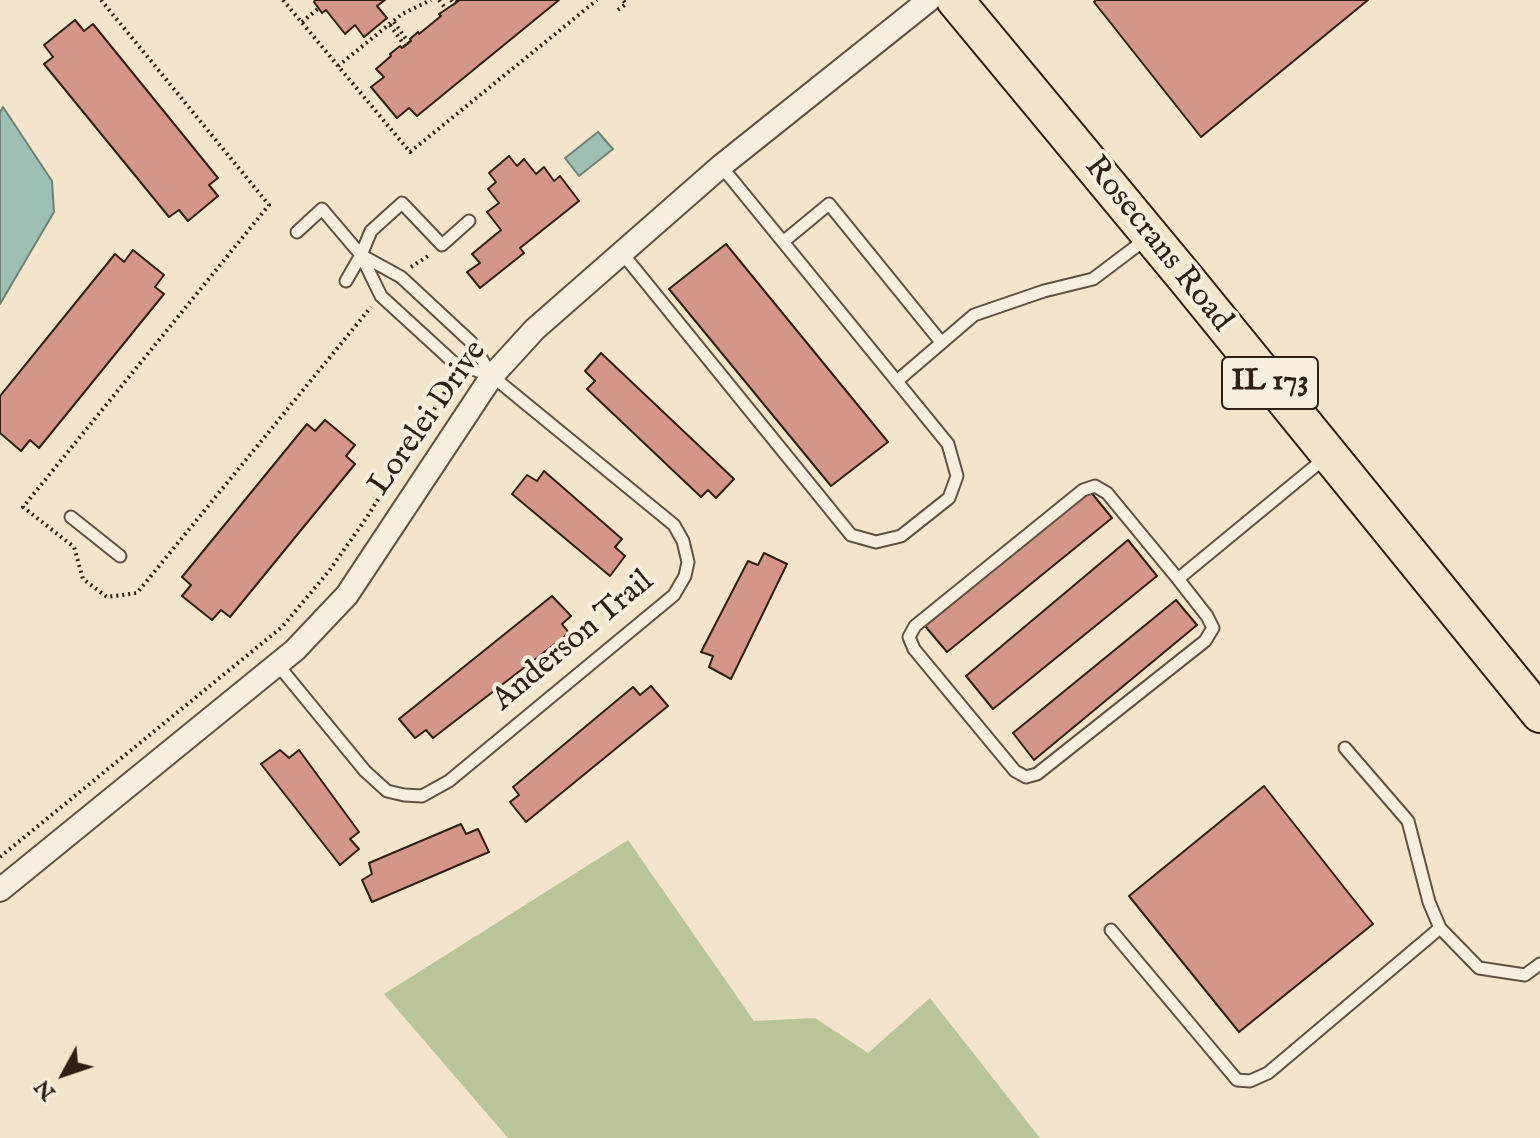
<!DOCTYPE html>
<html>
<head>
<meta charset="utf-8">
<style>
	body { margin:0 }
	#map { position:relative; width:1540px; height:1138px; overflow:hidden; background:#f3e5cb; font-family:"IM FELL English",serif }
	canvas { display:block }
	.north { position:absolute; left:24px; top:1034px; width:80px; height:80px; -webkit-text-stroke:6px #f7eedd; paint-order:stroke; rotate:230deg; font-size:22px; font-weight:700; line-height:32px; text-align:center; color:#2f2013 }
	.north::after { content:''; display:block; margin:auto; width:28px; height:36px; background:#2f2013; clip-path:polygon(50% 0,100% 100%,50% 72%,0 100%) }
</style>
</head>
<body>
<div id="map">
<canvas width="1540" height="1138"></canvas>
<div class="north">N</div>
</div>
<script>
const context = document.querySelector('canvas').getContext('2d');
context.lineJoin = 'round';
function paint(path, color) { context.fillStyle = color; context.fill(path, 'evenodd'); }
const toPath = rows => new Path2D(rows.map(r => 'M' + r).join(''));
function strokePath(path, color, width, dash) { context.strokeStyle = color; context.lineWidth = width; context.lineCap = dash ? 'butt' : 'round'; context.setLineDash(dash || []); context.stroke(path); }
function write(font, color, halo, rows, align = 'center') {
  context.font = font + ' "IM FELL English",serif'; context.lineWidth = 8; context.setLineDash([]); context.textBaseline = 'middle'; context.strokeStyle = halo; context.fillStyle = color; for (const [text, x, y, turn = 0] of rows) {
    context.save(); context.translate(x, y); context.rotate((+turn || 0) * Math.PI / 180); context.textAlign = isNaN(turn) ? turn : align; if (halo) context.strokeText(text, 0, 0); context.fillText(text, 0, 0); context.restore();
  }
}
paint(toPath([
	[628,840,754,1021,815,1018,868,1053,930,998,1040,1138,508,1138,384,994]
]), '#b9c599');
const water = toPath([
	[3,107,52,181,54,212,0,304,0,112,3,107],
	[598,132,613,149,579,176,565,158,598,132]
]);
paint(water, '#9dc0b1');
strokePath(water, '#718072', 2);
const building = toPath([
	[315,0,385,0,377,6,387,18,364,37,355,25,345,34,326,10,322,13,314,2,315,0],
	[460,0,559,0,417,116,409,108,397,118,371,87,384,77,376,69,391,56,390,54,400,46,402,48,405,46,411,41,410,39,418,32,419,34,441,16,439,14,460,0],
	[1096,0,1368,0,1201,137,1094,2,1096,0],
	[75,20,84,31,93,24,218,178,209,185,218,196,188,221,179,210,169,217,44,64,53,57,44,45,75,20],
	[509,156,517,166,524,159,536,174,544,167,554,181,560,176,579,201,520,248,524,253,480,288,467,272,480,263,472,254,501,230,487,212,499,203,488,189,496,182,489,173,509,156],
	[726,244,888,442,831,486,669,289,726,244],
	[133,250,164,275,155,287,164,294,39,448,30,440,21,451,0,433,0,396,115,254,124,262,133,250],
	[601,353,734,479,716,498,708,490,701,497,587,389,595,381,585,371,601,353],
	[325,420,355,445,346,456,355,464,230,617,221,610,212,620,182,596,191,585,182,577,307,424,315,431,325,420],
	[544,471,622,539,615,547,625,556,610,576,512,494,527,475,537,481,544,471],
	[1090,491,1112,518,947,652,925,626,1090,491],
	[1128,540,1157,576,993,709,966,676,1128,540],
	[764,553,787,564,731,679,709,667,713,656,701,652,748,561,758,565,764,553],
	[552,596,571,616,562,624,569,633,433,738,426,730,415,738,399,719,552,596],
	[1176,600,1197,625,1034,760,1013,733,1176,600],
	[651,686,668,706,526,822,510,802,519,795,513,787,633,687,640,695,651,686],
	[280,750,289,758,299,750,359,832,350,839,359,849,340,865,261,764,280,750],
	[1264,786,1373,924,1239,1032,1129,896,1264,786],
	[461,824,466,834,478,829,489,852,372,902,362,880,372,874,369,863,461,824]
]);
paint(building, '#d49688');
strokePath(building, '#2f2013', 2);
const lane = toPath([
	[297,232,322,209,361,255,381,296,453,362,492,376],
	[783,242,829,204,941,342],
	[622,253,851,535,876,542,901,536,949,498,957,476,948,444,721,166],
	[346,281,361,255,371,231,402,203,442,245,469,221],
	[897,381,974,315,1044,291,1093,279,1146,239],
	[71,517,120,556],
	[1178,579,1107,493,1095,486,1083,490,915,626,909,637,914,649,1015,771,1026,777,1037,774,1205,641,1213,628,1207,616,1178,579,1325,458],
	[278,665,365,771,387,791,404,795,422,796,449,781,674,595,685,576,688,562,683,541,674,525,492,376,471,342,401,277,361,255],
	[1345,748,1408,821,1429,902,1440,928,1479,968,1525,975,1540,964],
	[1111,930,1237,1080,1250,1081,1268,1073,1440,928]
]);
const street = toPath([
	[0,890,295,650,347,595,492,376,535,329,721,166,929,0]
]);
const primary = toPath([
	[955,0,1188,281,1540,714]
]);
strokePath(lane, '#605141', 15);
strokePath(street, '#605141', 26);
strokePath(primary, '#2f2013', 40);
strokePath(toPath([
	[101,0,269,205,23,507,74,547,83,579,107,597,137,593,371,307],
	[283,0,410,152,597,0],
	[439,0,446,9],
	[451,0,455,5],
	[456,0,458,2],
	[618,10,626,4,623,0],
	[302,22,319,8],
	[394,22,409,43],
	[390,25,405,46],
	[338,66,402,14,431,0],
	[411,267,431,254],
	[0,857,282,627,329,571,367,517,453,379]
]), '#2f2013', 4, [2, 4]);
strokePath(lane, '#f7eedd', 11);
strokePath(street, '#f7eedd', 22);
strokePath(primary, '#f3e5cb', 36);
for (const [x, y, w] of [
	[1270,383,96]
]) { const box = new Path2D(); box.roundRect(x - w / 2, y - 26, w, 52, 6); context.fillStyle = '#f7eedd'; context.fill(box); strokePath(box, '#2f2013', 2); }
write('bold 30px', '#2f2013', null, [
	["IL 173",1270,383]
]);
write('32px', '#2f2013', '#f7eedd', [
	["Rosecrans Road",1157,245,51],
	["Lorelei Drive",429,419,-55],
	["Anderson Trail",574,642,-40]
]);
</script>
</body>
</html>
